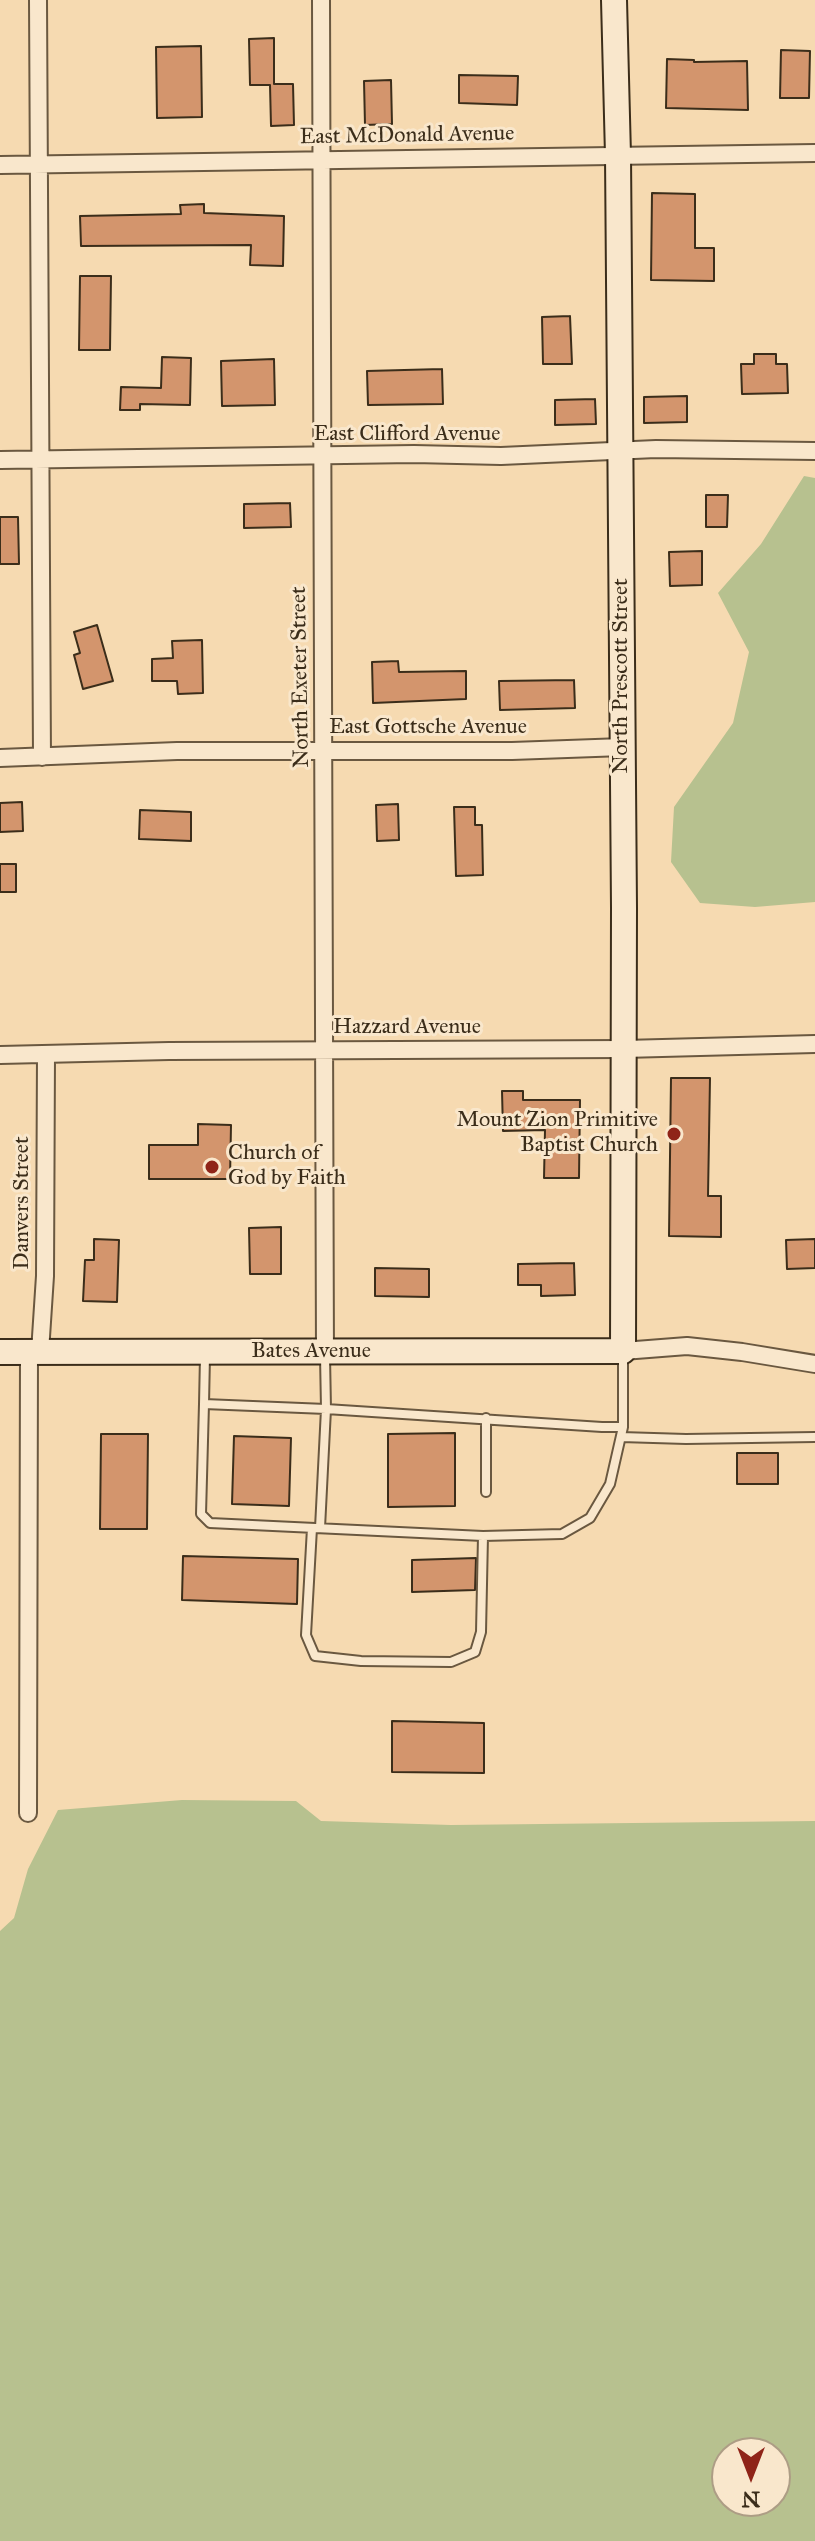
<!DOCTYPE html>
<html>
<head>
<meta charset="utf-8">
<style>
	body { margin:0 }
	#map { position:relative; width:815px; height:2541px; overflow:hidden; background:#f6dab1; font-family:"IM FELL Great Primer",serif }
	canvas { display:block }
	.north { position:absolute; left:711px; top:2437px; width:80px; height:80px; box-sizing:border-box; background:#f9e7cc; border:2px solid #ad9d85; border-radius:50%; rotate:180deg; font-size:22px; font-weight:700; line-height:32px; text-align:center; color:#3b2d1a }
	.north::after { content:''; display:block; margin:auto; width:28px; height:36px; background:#8f2418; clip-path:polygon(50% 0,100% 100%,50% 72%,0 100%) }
</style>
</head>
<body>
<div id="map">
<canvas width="815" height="2541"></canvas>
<div class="north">N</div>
</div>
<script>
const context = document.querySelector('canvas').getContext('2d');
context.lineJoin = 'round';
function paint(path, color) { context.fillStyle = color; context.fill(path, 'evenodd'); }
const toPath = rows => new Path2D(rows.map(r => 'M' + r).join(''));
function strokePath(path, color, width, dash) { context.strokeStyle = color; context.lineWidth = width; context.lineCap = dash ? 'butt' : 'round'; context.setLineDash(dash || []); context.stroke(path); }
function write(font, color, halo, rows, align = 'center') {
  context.font = font + ' "IM FELL Great Primer",serif'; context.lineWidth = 6; context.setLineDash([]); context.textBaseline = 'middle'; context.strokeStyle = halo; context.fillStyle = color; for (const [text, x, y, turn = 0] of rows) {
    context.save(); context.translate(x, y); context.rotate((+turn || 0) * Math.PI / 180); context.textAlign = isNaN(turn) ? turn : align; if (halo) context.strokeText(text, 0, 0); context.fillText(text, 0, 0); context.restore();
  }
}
paint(toPath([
	[804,476,815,478,815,902,755,907,700,903,671,862,674,807,733,723,749,652,718,593,761,544],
	[182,1800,296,1801,321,1821,451,1825,815,1821,815,2541,0,2541,0,1931,14,1918,28,1869,58,1810],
	[727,2453,775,2453,775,2501,727,2501]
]), '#b7c18f');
const building = toPath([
	[274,38,274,84,293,84,294,125,271,126,270,85,250,85,249,39,274,38],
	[201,46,202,117,157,118,156,47,201,46],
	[781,50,810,51,809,98,780,98,781,50],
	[667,59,694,60,694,62,747,61,748,110,666,108,667,59],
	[459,75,518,76,517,105,459,103,459,75],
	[391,80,392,124,365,125,364,81,391,80],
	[652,193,695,194,695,248,714,248,714,281,651,280,652,193],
	[204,204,204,213,284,216,283,266,250,265,251,245,81,246,80,216,181,214,180,205,204,204],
	[80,276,111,276,110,350,79,350,80,276],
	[570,316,572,364,543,364,542,317,570,316],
	[754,354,776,354,776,364,787,364,788,393,742,394,741,364,754,364,754,354],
	[162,357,191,358,190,405,140,404,140,410,120,410,121,387,161,388,162,357],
	[274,359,275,405,222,406,221,361,274,359],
	[442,369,443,404,368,405,367,371,442,369],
	[687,396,687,422,644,423,644,397,687,396],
	[595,399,596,424,555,425,555,400,595,399],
	[706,495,728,495,727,527,706,527,706,495],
	[290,503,291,527,244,528,244,504,290,503],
	[0,517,18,517,19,564,0,564,0,517],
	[702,551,702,585,670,586,669,552,702,551],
	[97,625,113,681,83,689,74,655,80,653,74,632,97,625],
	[202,640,203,693,178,694,177,681,152,681,152,659,173,658,172,641,202,640],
	[398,661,399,672,466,671,466,699,373,703,372,662,398,661],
	[574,680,575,708,500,710,499,681,574,680],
	[22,802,23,831,0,832,0,803,22,802],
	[398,804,399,840,377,841,376,805,398,804],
	[454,807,475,807,475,825,482,825,483,875,456,876,454,807],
	[140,810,191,812,191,841,139,839,140,810],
	[0,864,16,864,16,892,0,892,0,864],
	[671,1078,710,1078,708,1196,721,1196,721,1237,669,1236,671,1078],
	[502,1091,523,1091,523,1100,580,1100,579,1178,544,1178,545,1130,503,1131,502,1091],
	[198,1124,231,1125,230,1179,149,1179,149,1145,198,1145,198,1124],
	[281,1227,281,1274,250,1274,249,1228,281,1227],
	[94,1239,119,1240,117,1302,83,1301,85,1260,94,1260,94,1239],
	[815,1239,815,1268,787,1269,786,1240,815,1239],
	[574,1263,575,1295,541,1296,541,1285,518,1285,518,1264,574,1263],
	[375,1268,429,1269,429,1297,375,1296,375,1268],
	[455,1433,455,1506,388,1507,388,1434,455,1433],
	[101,1434,148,1434,147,1529,100,1529,101,1434],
	[234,1436,291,1438,289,1506,232,1504,234,1436],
	[737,1453,778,1453,778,1484,737,1484,737,1453],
	[183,1556,298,1559,297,1604,182,1600,183,1556],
	[476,1558,475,1590,412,1592,412,1560,476,1558],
	[392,1721,484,1723,484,1773,392,1772,392,1721]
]);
paint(building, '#d3956d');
strokePath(building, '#3b2d1a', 2);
const lane = toPath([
	[205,1356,204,1404,326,1409,320,1528],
	[325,1356,326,1409,602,1427,623,1427,623,1352],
	[204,1404,201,1514,210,1523,483,1536,562,1534,590,1518,610,1484,623,1427],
	[486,1418,486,1492],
	[621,1437,686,1439,815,1437],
	[312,1528,306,1635,315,1656,361,1661,451,1662,475,1652,481,1632,483,1536]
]);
const street = toPath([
	[38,0,42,757],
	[321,0,325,1353],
	[0,165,815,153],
	[0,460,414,454,501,456,656,449,815,451],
	[0,758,177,751,512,751,623,747],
	[0,1055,169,1051,624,1049,815,1044],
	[623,1351,687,1346,742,1352,815,1364],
	[40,1352,45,1276,46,1055],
	[28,1813,29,1352]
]);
const secondary = toPath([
	[0,1352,623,1351,624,908,618,155,614,0]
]);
strokePath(lane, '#6a5840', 12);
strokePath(street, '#6a5840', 20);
strokePath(secondary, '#3b2d1a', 28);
strokePath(lane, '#f9e7cc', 8);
strokePath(street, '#f9e7cc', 16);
strokePath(secondary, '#f9e7cc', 24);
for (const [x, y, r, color] of [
	[674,1134,8,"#8f2418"],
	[212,1167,8,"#8f2418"]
]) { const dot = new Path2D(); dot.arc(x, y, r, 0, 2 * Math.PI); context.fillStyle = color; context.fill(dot); strokePath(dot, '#f9e7cc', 3); }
write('22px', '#3b2d1a', '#f9e7cc', [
	["East McDonald Avenue",407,136,-1],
	["East Clifford Avenue",407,435],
	["North Prescott Street",622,676,-90],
	["North Exeter Street",301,677,-91],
	["East Gottsche Avenue",428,728],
	["Hazzard Avenue",407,1028],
	["Danvers Street",23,1203,-90],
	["Bates Avenue",311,1352]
]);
write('22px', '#3b2d1a', '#f9e7cc', [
	["Mount Zion Primitive",658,1121],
	["Baptist Church",658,1146],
	["Church of",228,1154,"left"],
	["God by Faith",228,1179,"left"]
], 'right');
</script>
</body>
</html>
